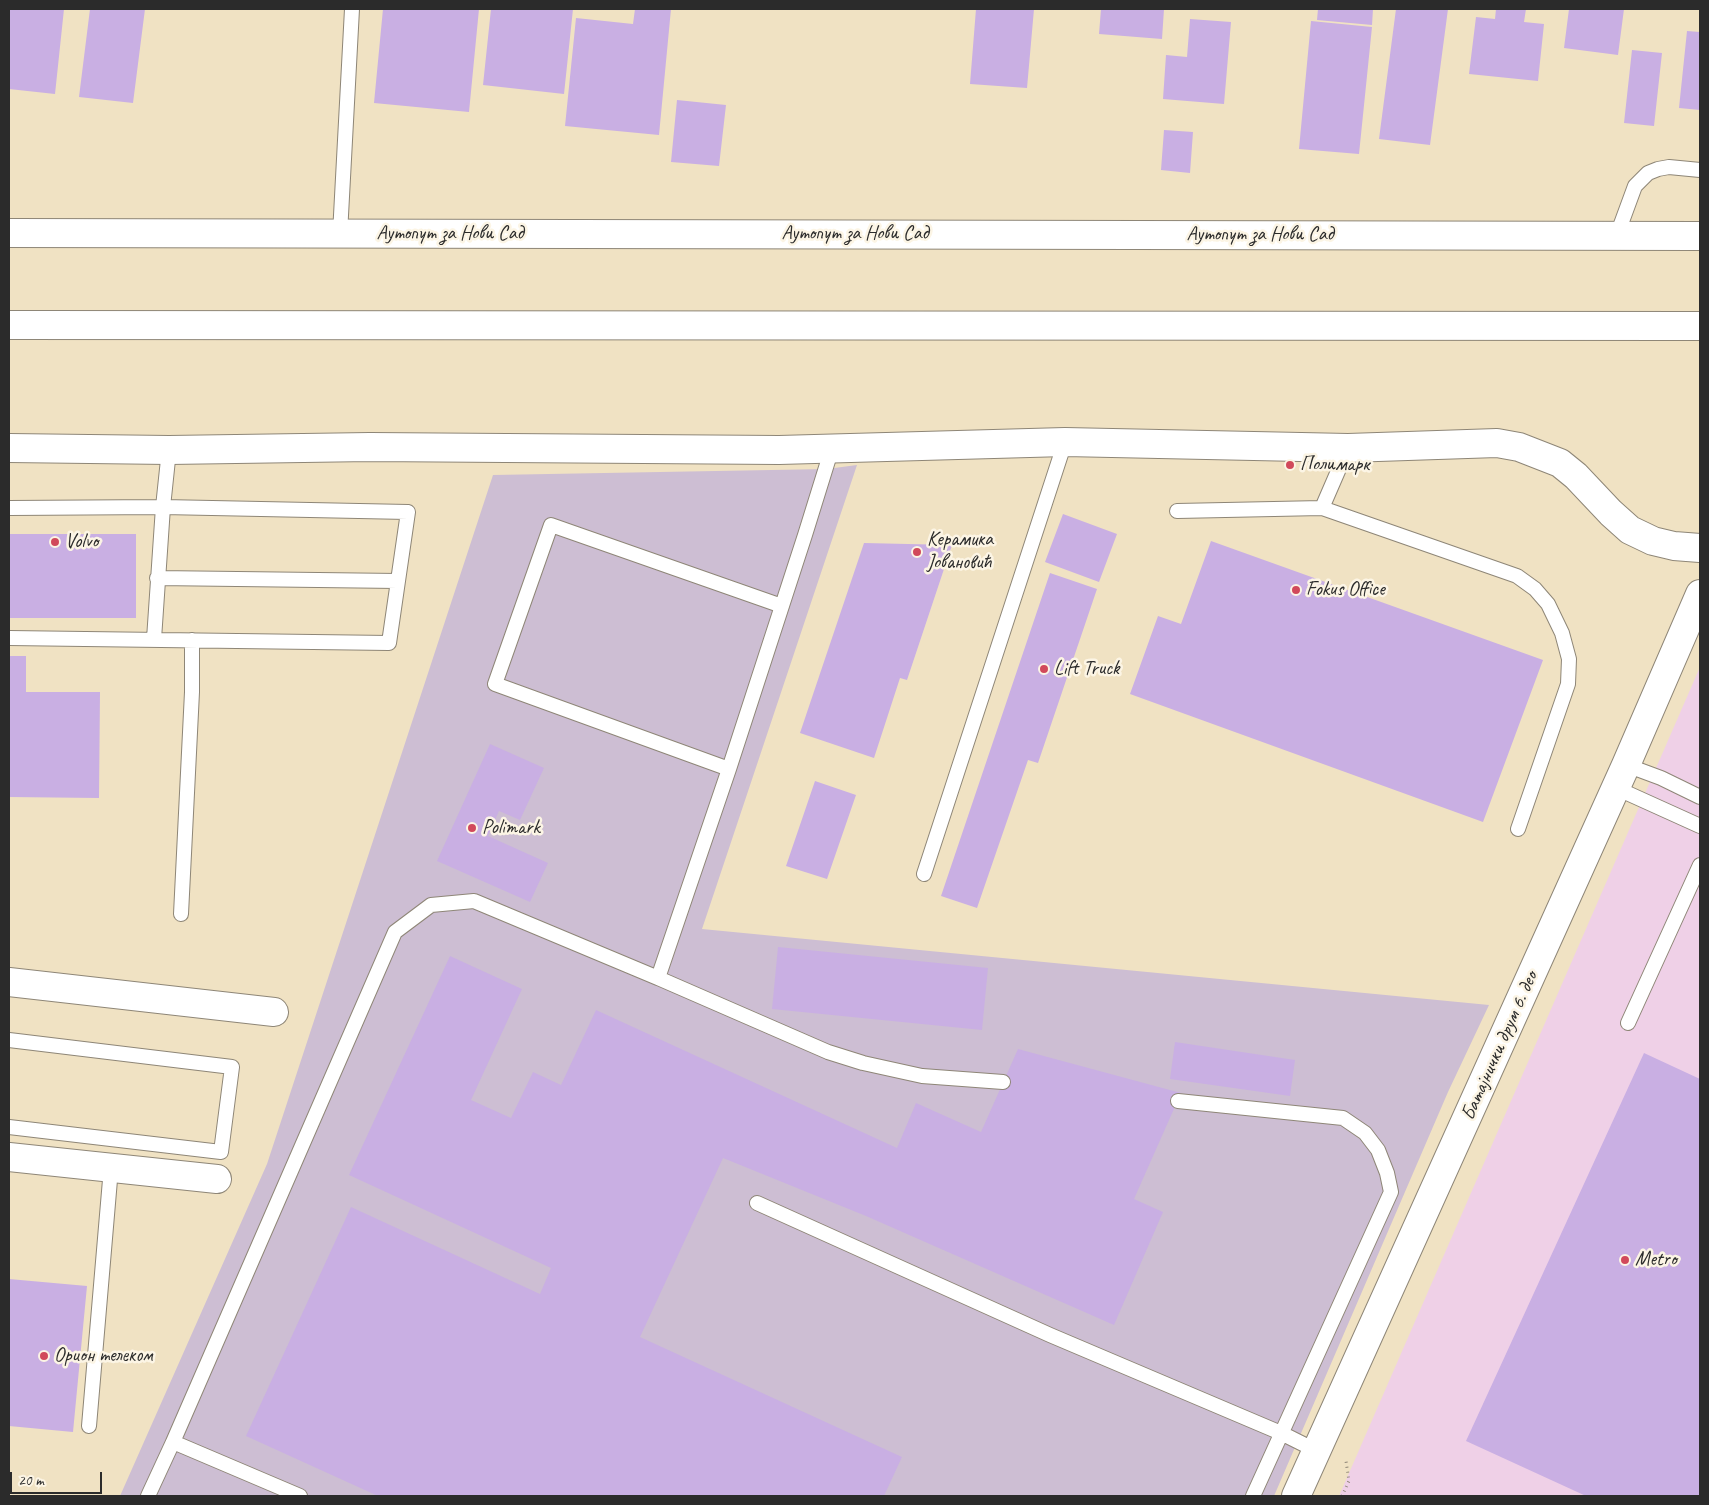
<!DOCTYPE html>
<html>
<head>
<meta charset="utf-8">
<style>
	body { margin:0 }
	#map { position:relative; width:1709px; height:1505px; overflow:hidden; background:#f0e2c3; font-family:Caveat,sans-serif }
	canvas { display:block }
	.frame { position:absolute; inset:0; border:10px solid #2b2b2b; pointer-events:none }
	.scale { position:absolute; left:10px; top:1472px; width:92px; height:22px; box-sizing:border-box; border:2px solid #2b2b2b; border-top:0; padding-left:6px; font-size:15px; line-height:18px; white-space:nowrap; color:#2b2b2b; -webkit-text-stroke:4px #fcf5e5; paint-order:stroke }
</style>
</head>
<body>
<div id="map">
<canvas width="1709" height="1505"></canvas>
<div class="frame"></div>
<div class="scale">20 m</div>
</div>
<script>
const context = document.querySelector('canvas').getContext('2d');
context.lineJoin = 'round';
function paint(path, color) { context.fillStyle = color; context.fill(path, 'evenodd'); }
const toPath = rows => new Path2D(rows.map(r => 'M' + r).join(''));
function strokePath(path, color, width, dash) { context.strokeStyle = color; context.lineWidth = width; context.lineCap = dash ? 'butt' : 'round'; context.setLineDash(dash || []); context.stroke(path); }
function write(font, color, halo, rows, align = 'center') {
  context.font = font + ' Caveat,sans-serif'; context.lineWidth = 5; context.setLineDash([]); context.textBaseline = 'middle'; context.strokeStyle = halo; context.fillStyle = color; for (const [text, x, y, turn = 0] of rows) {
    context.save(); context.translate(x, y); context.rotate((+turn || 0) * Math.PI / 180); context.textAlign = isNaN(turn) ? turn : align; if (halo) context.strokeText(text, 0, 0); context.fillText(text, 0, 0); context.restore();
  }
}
paint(toPath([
	[1700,667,1700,1496,1339,1496]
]), '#efd0e7');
paint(toPath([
	[857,465,702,929,1489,1005,1448,1092,1274,1496,120,1496,267,1164,493,475,827,469]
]), '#cdbed3');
paint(toPath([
	[9,9,64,9,55,94,9,89],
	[90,9,145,9,133,103,79,97],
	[383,9,479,9,469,112,374,103],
	[491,9,573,9,564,94,483,85],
	[635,9,671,9,659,135,565,126,576,18,633,24],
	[976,9,1034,9,1027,88,970,84],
	[1101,9,1164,9,1162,39,1099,34],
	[1318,9,1373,9,1372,25,1317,20],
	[1396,9,1448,9,1430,145,1379,139],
	[1496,9,1526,9,1524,22,1544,24,1538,81,1469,74,1476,17,1495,19],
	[1569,9,1624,9,1618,55,1564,48],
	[1190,19,1231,22,1224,104,1163,99,1166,55,1187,57],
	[1311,21,1372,27,1359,154,1299,149],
	[1687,31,1700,32,1700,110,1679,108],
	[1632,50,1662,53,1654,126,1624,123],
	[677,100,726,105,719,166,671,162],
	[1164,130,1193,132,1190,173,1161,170],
	[1063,514,1117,534,1099,582,1045,562],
	[9,534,136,534,136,618,9,618],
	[1211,541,1543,660,1483,822,1130,694,1158,616,1181,624],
	[864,543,952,545,907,680,900,678,874,758,800,733],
	[1050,573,1097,589,1038,763,1028,760,977,908,941,896],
	[9,656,26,656,26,692,100,692,99,798,9,797],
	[490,744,544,768,520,820,499,811,488,836,548,863,530,902,437,861],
	[815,781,856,795,827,879,786,866],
	[778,947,988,968,982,1030,772,1009],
	[450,956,522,989,471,1100,511,1118,533,1072,561,1085,596,1010,897,1148,916,1103,981,1132,1018,1049,1181,1093,1134,1199,1163,1212,1114,1325,866,1216,723,1158,640,1337,902,1457,884,1496,378,1496,246,1436,351,1207,540,1294,551,1268,349,1175],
	[1175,1042,1295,1060,1290,1096,1170,1079],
	[1644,1053,1700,1079,1700,1496,1586,1496,1466,1441],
	[9,1279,87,1286,73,1432,9,1426]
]), '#c9afe3');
const lane = toPath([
	[340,234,352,9],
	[1617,235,1635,186,1648,173,1658,169,1669,167,1700,170],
	[832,448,805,535,729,769,658,978,828,1052,863,1063,922,1076,1003,1082],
	[9,508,163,507,169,450],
	[1322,508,1348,448],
	[1177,511,1322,508,1517,576,1535,589,1548,604,1562,633,1569,659,1568,684,1518,829],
	[157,578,398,581],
	[9,638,389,643,408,512,163,507,154,639],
	[1626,765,1661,778,1700,797],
	[729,769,495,684,551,525,782,606],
	[1616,788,1700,826],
	[924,874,1065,442],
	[181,914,192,692,192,640],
	[1628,1023,1700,865],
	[9,1040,232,1067,221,1152,9,1127],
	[1178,1101,1343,1118,1365,1133,1378,1150,1387,1173,1391,1192,1253,1496],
	[757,1203,1050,1335,1281,1433,1317,1451],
	[89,1426,111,1168],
	[148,1496,173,1442],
	[300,1496,173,1442,395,932,431,905,474,901,658,978]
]);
const street = toPath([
	[9,448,169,450,370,447,779,450,1065,442,1348,448,1497,443,1519,447,1560,463,1576,476,1611,513,1630,530,1653,541,1674,546,1700,548],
	[9,982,274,1012],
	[9,1157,217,1179]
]);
const secondary = toPath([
	[1296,1496,1626,765,1700,594]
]);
const primary = toPath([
	[9,233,1700,236],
	[9,325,1700,326]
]);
strokePath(lane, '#8e8677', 16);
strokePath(street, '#8e8677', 30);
strokePath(secondary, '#8e8677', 30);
strokePath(primary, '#8e8677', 30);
strokePath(toPath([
	[1342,1496,1349,1481,1346,1461]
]), '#8e8677', 3, [1, 4]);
strokePath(lane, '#fff', 14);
strokePath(street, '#fff', 28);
strokePath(secondary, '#fff', 28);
strokePath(primary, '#fff', 28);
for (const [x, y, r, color] of [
	[1290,465,5,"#d1495b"],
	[55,542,5,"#d1495b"],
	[917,552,5,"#d1495b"],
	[1296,590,5,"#d1495b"],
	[1044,669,5,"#d1495b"],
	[472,828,5,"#d1495b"],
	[1625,1260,5,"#d1495b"],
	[44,1356,5,"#d1495b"]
]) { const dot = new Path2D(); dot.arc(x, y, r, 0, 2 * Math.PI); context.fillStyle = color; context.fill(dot); strokePath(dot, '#fcf5e5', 2); }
write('20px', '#2b2b2b', '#fcf5e5', [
	["Аутопут за Нови Сад",450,234],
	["Аутопут за Нови Сад",855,234],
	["Аутопут за Нови Сад",1260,235],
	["Батајнички друм 6. део",1500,1046,-66]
]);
write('20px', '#2b2b2b', '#fcf5e5', [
	["Полимарк",1300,465],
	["Керамика",927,540],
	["Јовановић",927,563],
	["Volvo",65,542],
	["Fokus Office",1306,590],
	["Lift Truck",1054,669],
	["Polimark",482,828],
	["Metro",1635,1260],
	["Орион телеком",54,1356]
], 'left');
</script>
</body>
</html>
